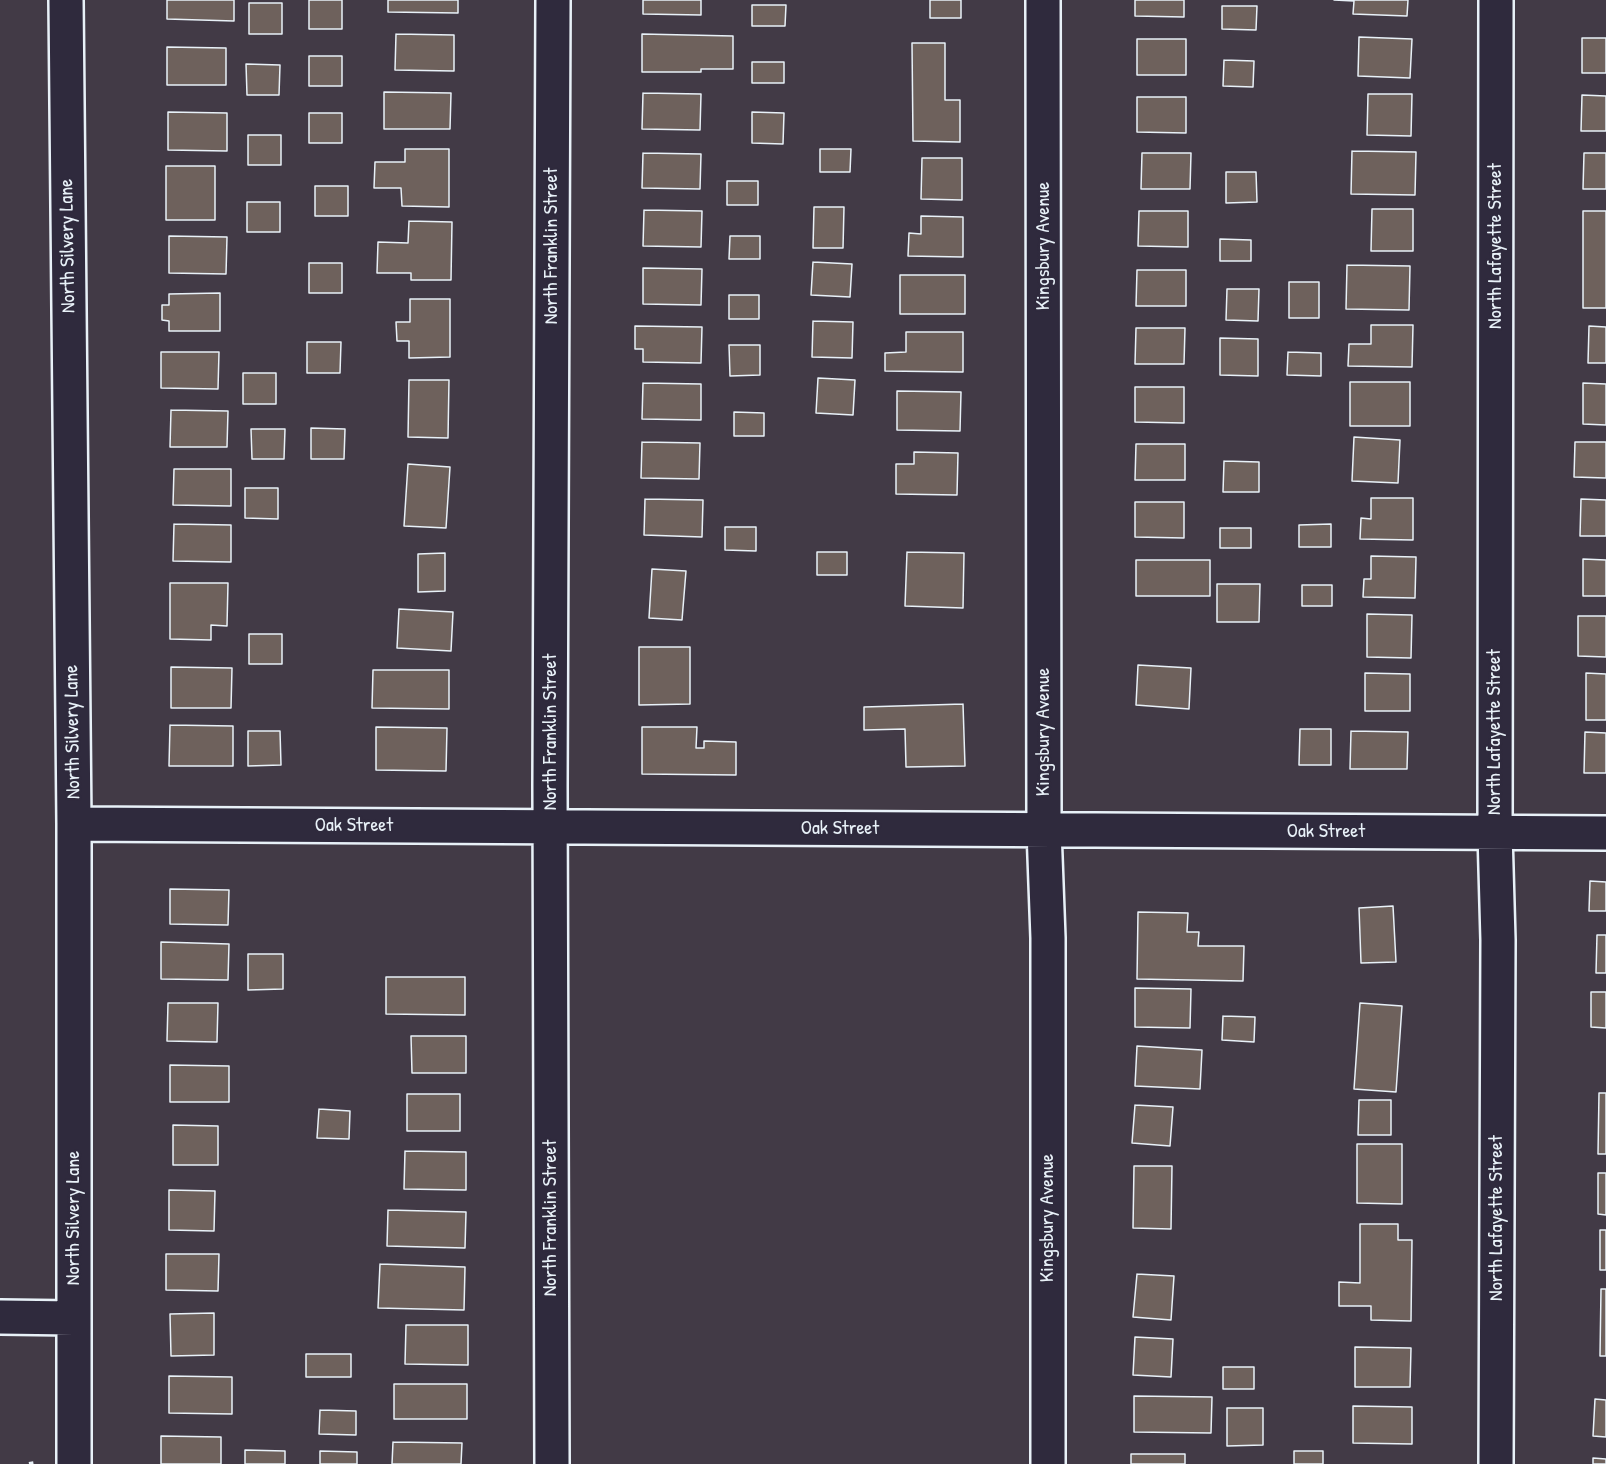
<!DOCTYPE html>
<html>
<head>
<meta charset="utf-8">
<style>
	body { margin:0 }
	canvas { display:block; background:#423a46 }
</style>
</head>
<body>
<canvas width="1606" height="1464"></canvas>
<script>
const context = document.querySelector('canvas').getContext('2d');
context.lineJoin = 'round';
function paint(path, color) { context.fillStyle = color; context.fill(path, 'evenodd'); }
const toPath = rows => new Path2D(rows.map(r => 'M' + r).join(''));
function strokePath(path, color, width, dash) { context.strokeStyle = color; context.lineWidth = width; context.lineCap = dash ? 'butt' : 'round'; context.setLineDash(dash || []); context.stroke(path); }
function write(font, color, halo, rows, align = 'center') {
  context.font = font + ' "Patrick Hand",sans-serif'; context.lineWidth = 4.5; context.setLineDash([]); context.textBaseline = 'middle'; context.strokeStyle = halo; context.fillStyle = color; for (const [text, x, y, turn = 0] of rows) {
    context.save(); context.translate(x, y); context.rotate((+turn || 0) * Math.PI / 180); context.textAlign = isNaN(turn) ? turn : align; if (halo) context.strokeText(text, 0, 0); context.fillText(text, 0, 0); context.restore();
  }
}
const building = toPath([
	[167,0,234,0,234,21,167,19,167,0],
	[309,0,342,0,342,29,309,29,309,0],
	[388,0,458,0,458,13,388,12,388,0],
	[643,0,701,0,701,15,643,14,643,0],
	[930,0,961,0,961,18,930,18,930,0],
	[1135,0,1184,0,1184,17,1135,16,1135,0],
	[1334,0,1408,0,1407,16,1353,14,1354,1,1334,0],
	[249,3,282,3,282,34,249,34,249,3],
	[752,5,786,5,785,26,752,26,752,5],
	[1222,6,1257,6,1256,30,1222,29,1222,6],
	[396,34,454,35,454,71,395,70,396,34],
	[642,34,733,36,733,69,701,69,701,72,642,72,642,34],
	[1359,37,1412,39,1410,78,1358,76,1359,37],
	[1582,38,1606,38,1606,73,1582,73,1582,38],
	[1137,39,1186,39,1186,75,1137,75,1137,39],
	[912,43,945,43,945,100,960,100,960,142,913,141,912,43],
	[167,47,226,48,226,85,167,85,167,47],
	[309,56,342,56,342,86,309,86,309,56],
	[1224,60,1254,61,1253,87,1223,86,1224,60],
	[752,62,784,62,784,83,752,83,752,62],
	[246,64,280,65,279,95,247,95,246,64],
	[384,92,451,93,450,129,384,129,384,92],
	[643,93,701,94,700,130,642,129,643,93],
	[1368,94,1412,94,1411,136,1367,135,1368,94],
	[1582,95,1606,96,1606,131,1581,131,1582,95],
	[1137,97,1186,97,1186,133,1137,132,1137,97],
	[168,112,227,113,227,151,168,150,168,112],
	[752,112,784,113,783,144,752,143,752,112],
	[309,113,342,113,342,143,309,143,309,113],
	[248,135,281,135,281,165,248,165,248,135],
	[405,149,449,149,449,207,402,206,401,188,374,188,375,162,405,162,405,149],
	[820,149,851,149,850,172,820,172,820,149],
	[1352,151,1416,152,1415,195,1351,194,1352,151],
	[643,153,701,154,700,189,642,188,643,153],
	[1142,153,1191,153,1190,189,1141,189,1142,153],
	[1584,153,1606,153,1606,189,1583,189,1584,153],
	[922,158,962,158,962,200,921,199,922,158],
	[166,166,215,166,215,220,166,220,166,166],
	[1226,172,1256,172,1257,202,1226,203,1226,172],
	[727,181,758,181,758,205,727,205,727,181],
	[315,186,348,186,348,216,315,216,315,186],
	[247,202,280,202,280,232,247,232,247,202],
	[814,207,844,207,843,248,813,248,814,207],
	[1372,209,1413,209,1413,251,1371,251,1372,209],
	[644,210,702,211,701,247,643,246,644,210],
	[1139,211,1188,211,1188,247,1138,246,1139,211],
	[1583,211,1606,211,1606,308,1583,308,1583,211],
	[921,216,963,217,963,257,908,256,909,233,921,234,921,216],
	[409,221,452,222,451,280,411,280,411,273,377,273,378,242,408,243,409,221],
	[169,236,227,237,226,274,169,273,169,236],
	[730,236,760,236,760,259,729,259,730,236],
	[1220,239,1251,240,1251,261,1220,261,1220,239],
	[813,262,852,264,850,297,811,295,813,262],
	[309,263,342,263,342,293,309,293,309,263],
	[1347,265,1410,266,1409,310,1346,309,1347,265],
	[643,268,702,269,701,305,643,304,643,268],
	[1137,270,1186,270,1186,306,1136,306,1137,270],
	[900,275,965,275,965,314,900,314,900,275],
	[1289,282,1319,282,1319,318,1289,318,1289,282],
	[1227,289,1259,289,1258,321,1226,320,1227,289],
	[220,293,220,331,169,331,169,321,162,320,162,305,169,305,169,294,220,293],
	[729,295,759,295,759,319,729,319,729,295],
	[410,299,450,299,450,357,409,358,409,341,397,341,396,322,410,322,410,299],
	[813,321,853,322,852,358,812,357,813,321],
	[1371,325,1413,325,1412,367,1348,366,1349,344,1371,344,1371,325],
	[635,326,702,327,701,363,643,362,643,349,635,349,635,326],
	[1589,326,1606,327,1606,363,1588,363,1589,326],
	[1136,328,1185,328,1184,364,1135,364,1136,328],
	[906,332,963,332,963,372,885,371,885,353,906,352,906,332],
	[1220,338,1258,339,1258,376,1220,375,1220,338],
	[307,342,341,342,340,373,307,373,307,342],
	[729,345,760,345,760,375,730,376,729,345],
	[161,352,219,352,218,389,161,388,161,352],
	[1288,352,1321,353,1321,376,1287,375,1288,352],
	[243,373,276,373,276,404,243,404,243,373],
	[818,378,855,380,853,415,816,413,818,378],
	[409,380,449,380,448,438,408,437,409,380],
	[1350,382,1410,382,1410,426,1350,426,1350,382],
	[643,383,701,384,701,420,642,419,643,383],
	[1583,383,1606,384,1606,425,1583,424,1583,383],
	[1135,387,1184,387,1184,423,1135,422,1135,387],
	[897,391,961,392,960,431,897,430,897,391],
	[171,410,228,411,227,447,170,447,171,410],
	[734,412,764,413,764,436,734,436,734,412],
	[311,428,345,429,344,459,311,459,311,428],
	[251,429,285,429,284,459,252,459,251,429],
	[1354,437,1400,440,1398,483,1352,481,1354,437],
	[642,442,700,443,699,479,641,478,642,442],
	[1575,442,1606,442,1606,478,1574,477,1575,442],
	[1136,444,1185,444,1185,480,1135,480,1136,444],
	[914,452,958,453,957,495,896,494,896,464,914,464,914,452],
	[1224,461,1259,462,1259,492,1223,492,1224,461],
	[408,464,450,467,446,528,404,526,408,464],
	[174,469,231,469,231,506,173,505,174,469],
	[245,488,278,488,278,519,245,518,245,488],
	[1371,498,1413,498,1413,540,1360,539,1361,518,1371,519,1371,498],
	[645,499,703,500,702,537,644,535,645,499],
	[1581,499,1606,500,1606,536,1580,536,1581,499],
	[1135,502,1184,502,1184,538,1135,537,1135,502],
	[174,524,231,525,231,562,173,561,174,524],
	[1331,524,1331,547,1299,547,1299,525,1331,524],
	[725,527,756,527,756,551,725,550,725,527],
	[1220,528,1251,528,1251,548,1220,548,1220,528],
	[817,552,847,552,847,575,817,575,817,552],
	[907,552,964,553,963,608,905,606,907,552],
	[445,553,445,591,418,592,418,554,445,553],
	[1371,556,1416,557,1415,598,1363,597,1364,579,1371,579,1371,556],
	[1583,559,1606,560,1606,596,1583,596,1583,559],
	[1136,560,1210,560,1210,596,1136,596,1136,560],
	[652,569,686,571,682,620,649,618,652,569],
	[170,583,228,583,227,626,211,625,211,640,170,639,170,583],
	[1217,584,1260,584,1259,622,1217,622,1217,584],
	[1302,585,1332,585,1332,606,1302,606,1302,585],
	[399,609,453,612,451,651,397,648,399,609],
	[1367,614,1412,615,1411,658,1367,657,1367,614],
	[1578,616,1606,616,1606,657,1578,656,1578,616],
	[249,634,282,634,282,664,249,664,249,634],
	[639,647,690,647,690,704,639,705,639,647],
	[1138,665,1191,668,1189,709,1136,705,1138,665],
	[171,667,232,668,231,708,171,708,171,667],
	[373,670,449,670,449,709,372,708,373,670],
	[1365,673,1410,674,1410,711,1365,711,1365,673],
	[1586,673,1606,674,1606,720,1586,720,1586,673],
	[963,704,965,766,906,767,905,729,864,730,864,707,963,704],
	[170,725,233,726,233,766,169,766,170,725],
	[376,727,447,728,446,771,376,770,376,727],
	[642,727,697,727,696,748,704,748,704,741,736,742,736,775,642,774,642,727],
	[1300,729,1331,729,1331,765,1299,765,1300,729],
	[248,731,280,731,281,765,248,766,248,731],
	[1351,731,1408,732,1407,769,1350,769,1351,731],
	[1585,732,1606,733,1606,773,1584,773,1585,732],
	[1590,881,1606,882,1606,911,1589,911,1590,881],
	[170,889,229,890,228,925,170,924,170,889],
	[1393,906,1396,962,1361,963,1359,908,1393,906],
	[1138,912,1188,913,1187,932,1199,932,1198,946,1244,946,1243,981,1137,979,1138,912],
	[1597,935,1606,935,1606,973,1596,973,1597,935],
	[161,942,229,944,228,980,161,979,161,942],
	[248,954,283,954,283,989,248,990,248,954],
	[386,977,465,977,465,1015,386,1014,386,977],
	[1135,988,1191,989,1190,1028,1135,1027,1135,988],
	[1591,992,1606,992,1606,1028,1591,1027,1591,992],
	[168,1003,218,1003,217,1042,167,1041,168,1003],
	[1360,1003,1402,1006,1396,1092,1354,1089,1360,1003],
	[1223,1016,1255,1017,1254,1042,1222,1040,1223,1016],
	[411,1036,466,1036,466,1073,412,1073,411,1036],
	[1137,1046,1202,1050,1200,1089,1135,1086,1137,1046],
	[170,1065,229,1066,229,1102,170,1102,170,1065],
	[1599,1093,1606,1093,1606,1154,1598,1154,1599,1093],
	[407,1094,460,1094,460,1131,407,1131,407,1094],
	[1359,1100,1391,1100,1391,1135,1358,1135,1359,1100],
	[1135,1105,1173,1107,1170,1146,1132,1143,1135,1105],
	[319,1109,350,1111,349,1139,317,1138,319,1109],
	[173,1125,218,1126,218,1165,173,1165,173,1125],
	[1357,1144,1402,1144,1402,1204,1357,1203,1357,1144],
	[405,1151,466,1152,466,1190,404,1189,405,1151],
	[1134,1166,1172,1166,1171,1229,1133,1228,1134,1166],
	[1598,1173,1606,1173,1606,1215,1598,1214,1598,1173],
	[169,1190,215,1191,214,1231,169,1230,169,1190],
	[388,1210,466,1212,465,1248,387,1246,388,1210],
	[1360,1224,1398,1224,1398,1240,1412,1240,1411,1321,1371,1320,1371,1306,1339,1306,1339,1282,1360,1283,1360,1224],
	[1600,1230,1606,1230,1606,1270,1600,1270,1600,1230],
	[166,1254,219,1254,218,1291,166,1290,166,1254],
	[380,1264,465,1267,464,1310,378,1308,380,1264],
	[1137,1274,1174,1276,1171,1320,1133,1317,1137,1274],
	[1601,1289,1606,1289,1606,1356,1600,1356,1601,1289],
	[214,1313,214,1355,171,1356,170,1314,214,1313],
	[406,1325,468,1325,468,1365,405,1364,406,1325],
	[1135,1337,1173,1339,1171,1377,1133,1375,1135,1337],
	[1355,1347,1411,1348,1410,1387,1355,1387,1355,1347],
	[306,1354,351,1354,351,1377,306,1377,306,1354],
	[1223,1367,1254,1367,1254,1389,1223,1389,1223,1367],
	[169,1376,232,1377,232,1414,169,1413,169,1376],
	[394,1384,467,1384,467,1419,394,1419,394,1384],
	[1134,1396,1212,1397,1211,1433,1134,1432,1134,1396],
	[1595,1399,1606,1400,1606,1437,1593,1436,1595,1399],
	[1353,1406,1412,1407,1412,1444,1353,1443,1353,1406],
	[1227,1408,1263,1408,1263,1445,1227,1446,1227,1408],
	[320,1410,356,1411,356,1435,319,1434,320,1410],
	[161,1436,221,1437,221,1464,161,1464,161,1436],
	[393,1442,462,1443,461,1464,392,1464,393,1442],
	[245,1450,285,1451,285,1464,245,1464,245,1450],
	[320,1451,357,1452,357,1464,320,1464,320,1451],
	[1294,1451,1323,1451,1323,1464,1294,1464,1294,1451],
	[1131,1454,1185,1454,1185,1464,1131,1464,1131,1454],
	[1593,1458,1606,1459,1606,1464,1593,1464,1593,1458]
]);
paint(building, '#6e615c');
strokePath(building, '#e8f1f8', 1.5);
const minor = toPath([
	[66,0,74,824,74,1464],
	[1043,0,1044,830,1048,938,1048,1464],
	[1496,0,1495,833,1498,940,1496,1464],
	[74,824,1606,833],
	[0,1317,74,1318],
	[552,1464,550,785,553,0]
]);
strokePath(minor, '#e8f1f8', 38);
strokePath(toPath([
	[29,1464,35,1463]
]), '#e8f1f8', 4, [4.5, 4.5]);
strokePath(minor, '#2f2a3d', 33);
write('20px', '#e8f1f8', '#2f2a3d', [
	["North Silvery Lane",68,246,-91],
	["North Franklin Street",552,246,-90],
	["Kingsbury Avenue",1044,246,-90],
	["North Lafayette Street",1496,246,-90],
	["North Silvery Lane",73,732,-91],
	["North Franklin Street",551,732,-90],
	["Kingsbury Avenue",1044,732,-90],
	["North Lafayette Street",1495,732,-90],
	["Oak Street",354,826],
	["Oak Street",840,829],
	["Oak Street",1326,832],
	["North Silvery Lane",74,1218,-90],
	["North Franklin Street",551,1218,-90],
	["Kingsbury Avenue",1048,1218,-90],
	["North Lafayette Street",1497,1218,-90]
]);
</script>
</body>
</html>
